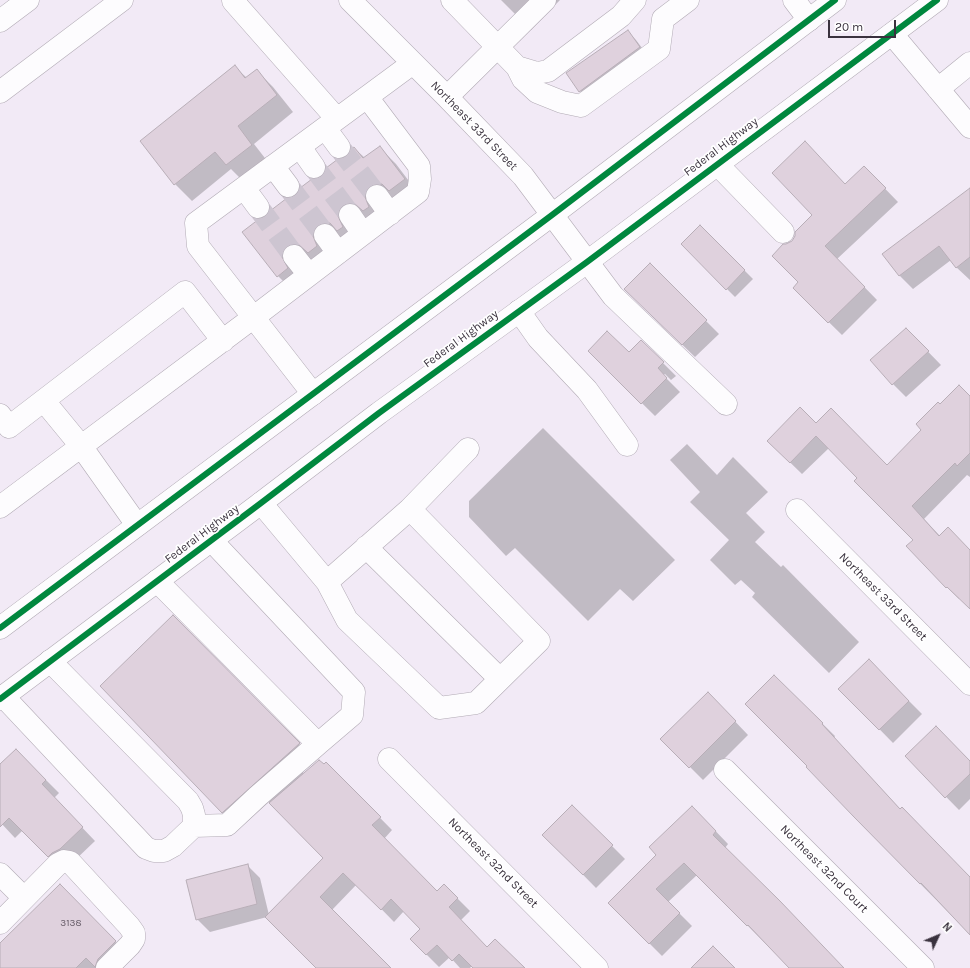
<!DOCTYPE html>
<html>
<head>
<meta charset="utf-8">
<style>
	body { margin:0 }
	#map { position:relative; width:970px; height:968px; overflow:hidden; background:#f2eaf6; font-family:Karla,sans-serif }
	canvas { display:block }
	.north { position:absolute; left:918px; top:916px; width:40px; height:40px; -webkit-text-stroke:3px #fff; paint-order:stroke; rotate:46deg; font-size:11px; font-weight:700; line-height:16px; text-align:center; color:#3a323e }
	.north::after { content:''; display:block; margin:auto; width:14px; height:18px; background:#3a323e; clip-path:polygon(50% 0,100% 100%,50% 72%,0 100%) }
	.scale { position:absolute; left:828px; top:20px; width:68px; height:18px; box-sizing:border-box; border:2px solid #3a323e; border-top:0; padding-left:5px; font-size:12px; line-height:14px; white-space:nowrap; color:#3a323e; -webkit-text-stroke:3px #fff; paint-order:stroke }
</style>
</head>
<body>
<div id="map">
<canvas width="970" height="968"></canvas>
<div class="north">N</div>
<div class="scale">20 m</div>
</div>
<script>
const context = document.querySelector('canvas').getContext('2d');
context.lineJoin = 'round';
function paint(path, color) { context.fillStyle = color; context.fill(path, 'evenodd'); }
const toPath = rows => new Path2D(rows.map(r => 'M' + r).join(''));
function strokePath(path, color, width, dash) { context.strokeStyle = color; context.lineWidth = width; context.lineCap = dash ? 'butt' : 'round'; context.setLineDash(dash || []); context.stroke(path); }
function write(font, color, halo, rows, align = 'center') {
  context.font = font + ' Karla,sans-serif'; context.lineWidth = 3.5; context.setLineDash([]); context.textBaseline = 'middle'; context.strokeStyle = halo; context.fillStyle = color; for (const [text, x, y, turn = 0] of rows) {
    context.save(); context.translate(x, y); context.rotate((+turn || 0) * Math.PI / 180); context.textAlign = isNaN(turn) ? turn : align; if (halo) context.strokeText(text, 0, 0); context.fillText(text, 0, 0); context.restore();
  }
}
paint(toPath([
	[501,0,560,0,531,30],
	[627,31,636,40,648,56,588,100,580,91],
	[235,67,247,78,256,70,273,87,293,112,254,144,268,162,244,182,231,169,192,201,175,184],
	[379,147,396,164,421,197,295,293,278,276,266,218,322,178,347,158,354,148,365,158],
	[864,167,898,202,837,259,877,300,842,335,794,288,800,282,793,241],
	[970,190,970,280,956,267,951,260,913,289,900,276,884,254],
	[700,226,753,279,735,297,682,244],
	[650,265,719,334,695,357,638,302],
	[906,329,941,365,906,397,893,384],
	[641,341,676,376,671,380,665,374,663,375,680,392,655,416,589,351,629,354],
	[970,397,970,477,967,475,924,519,940,536,970,551,970,607,960,598,959,599,947,587,914,540,859,478,829,448,802,474,768,441,816,424,887,466,923,430,940,406],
	[543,428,675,560,633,601,620,589,588,621,515,548,506,556,469,517,469,501],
	[687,444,717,475,733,457,768,492,746,513,765,532,755,542,781,567,783,565,859,642,829,673,752,597,755,593,741,580,735,585,710,560,729,540,690,502,700,492,670,460],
	[173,617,316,761,303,772,304,774,324,766,326,763,392,830,384,839,437,892,444,885,470,911,461,920,487,948,524,968,474,968,472,966,470,968,460,968,450,957,439,967,411,939,422,929,404,911,394,922,357,884,332,910,389,968,317,968,267,917,210,932,197,919,247,865,260,878,269,915,325,858,269,802,239,829,223,812],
	[869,661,922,714,893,743,840,689],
	[774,676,835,736,834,738,901,810,970,878,970,934,854,817],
	[708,693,748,735,703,780,662,739],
	[16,750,59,793,54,798,95,841,73,862,61,869,23,830,15,838,0,822,0,766],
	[906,756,970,762,970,799,959,810],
	[572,806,625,859,596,888,544,835],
	[704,819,728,844,725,848,843,968,790,968,697,875,668,902,692,926,662,956,609,903],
	[60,885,132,959,123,968,0,968,0,944]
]), '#0003');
const building = toPath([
	[628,30,640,47,579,92,566,73,628,30],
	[235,65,245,78,257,69,277,95,238,126,252,145,226,165,215,152,174,185,140,141,235,65],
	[805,141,845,184,864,166,886,188,825,246,865,287,828,323,793,288,798,282,772,256,783,244,786,244,792,241,795,236,795,232,812,215,772,173,805,141],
	[380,146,405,179,389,191,382,184,375,184,369,186,365,191,365,197,369,207,363,211,355,204,349,203,343,205,339,209,338,216,343,227,337,231,330,223,323,223,317,225,313,230,313,236,317,246,308,253,298,244,292,244,287,246,283,251,282,257,288,268,277,277,242,232,259,219,266,217,270,211,287,198,296,196,300,188,312,179,315,179,321,177,325,173,326,168,338,159,347,157,351,149,354,147,363,158,380,146],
	[970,188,970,257,956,268,939,246,899,276,882,254,970,188],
	[700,225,745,270,726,290,681,244,700,225],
	[650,263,707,320,682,345,624,289,650,263],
	[906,328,929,351,892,385,870,360,906,328],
	[607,331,629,352,641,340,664,362,658,368,667,378,641,404,588,351,607,331],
	[959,385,970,396,970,453,957,466,955,463,912,506,939,536,948,527,970,550,970,609,947,587,946,588,906,546,913,540,854,481,857,478,816,436,790,463,767,441,800,407,816,423,831,408,887,465,921,430,916,424,938,402,940,404,959,385],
	[173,615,300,743,222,813,100,686,173,615],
	[869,659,909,701,879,730,838,689,869,659],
	[774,675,823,723,822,724,900,809,902,807,970,877,970,935,921,883,920,884,854,817,806,767,807,766,745,704,774,675],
	[708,692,736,721,689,768,660,739,708,692],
	[936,726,970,761,970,774,945,798,905,756,936,726],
	[16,749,46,780,42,784,83,827,60,849,52,853,48,857,9,818,0,827,0,764,16,749],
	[319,760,324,764,326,762,381,817,372,825,437,891,444,884,458,898,449,907,487,947,495,939,525,968,473,968,459,954,452,961,437,945,426,955,410,939,420,929,391,899,381,910,343,873,320,897,391,968,316,968,265,917,323,858,269,803,319,760],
	[572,805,613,845,583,875,542,835,572,805],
	[692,806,716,831,713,835,780,901,844,968,789,968,748,925,747,926,684,863,656,889,680,913,649,944,608,903,656,855,649,847,692,806],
	[248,864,257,904,196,920,186,880,248,864],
	[60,884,116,941,98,959,95,967,86,958,76,968,0,968,0,943,60,884],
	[713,946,735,968,691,968,713,946]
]);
paint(building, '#dfd1dd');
strokePath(building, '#b8aeb7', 1);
strokePath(toPath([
	[339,147,377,196],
	[314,167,350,215],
	[288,186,325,235],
	[258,207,294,256]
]), '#cdc5d1', 22, [22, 11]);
const minor = toPath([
	[350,0,447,97,523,176,613,296,726,404],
	[452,0,517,67,523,79,537,92,562,102,581,106,659,49,663,19,688,0],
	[794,0,809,20],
	[233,1,337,119],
	[0,21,28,0],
	[892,34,970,127],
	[517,67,537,73,548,71,621,16,635,0],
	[938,89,970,63],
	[0,92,122,0],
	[447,97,545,0],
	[325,128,339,147],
	[300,147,314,167],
	[717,164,783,232],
	[273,166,288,186],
	[244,188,258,207],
	[377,196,390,214],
	[350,215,363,234],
	[325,235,338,253],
	[294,256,309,275],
	[519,311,538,338,587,390,627,445],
	[313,394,198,246,196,223,413,63],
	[44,401,81,446,137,525],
	[0,415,9,427,185,292,223,341],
	[261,503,327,582,347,620,439,708,476,703,539,641,410,509,468,449],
	[0,507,254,317,418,192,420,179,419,166,367,97],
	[797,510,970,684],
	[366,547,500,679],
	[157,581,318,744,352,715,354,692,212,541],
	[327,582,410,509],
	[3,696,146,848,154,851,164,851,173,846,194,826,194,815,192,808,188,801,50,661],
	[389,759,597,968],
	[725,770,923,968],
	[194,826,227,825,258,796,318,744],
	[0,874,24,898],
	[0,923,58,864,64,861,70,862,129,926,134,933,134,939,130,945,107,968]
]);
const major = toPath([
	[0,628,552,215,835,0],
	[0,699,261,503,379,413,587,262,937,0]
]);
strokePath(minor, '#b1aab4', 23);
strokePath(major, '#b1aab4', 23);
strokePath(minor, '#fdfcfe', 22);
strokePath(major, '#fdfcfe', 22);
strokePath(toPath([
	[0,628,552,215,835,0],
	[0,699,261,503,379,413,587,262,937,0]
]), '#00873e', 6);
write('10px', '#645a66', null, [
	["3138",71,923]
]);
write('12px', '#3a323e', '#fff', [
	["Northeast 33rd Street",474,126,46],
	["Federal Highway",721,147,-37],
	["Federal Highway",461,339,-36],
	["Federal Highway",202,534,-37],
	["Northeast 33rd Street",883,597,45],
	["Northeast 32nd Street",493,863,45],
	["Northeast 32nd Court",824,869,45]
]);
</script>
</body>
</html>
